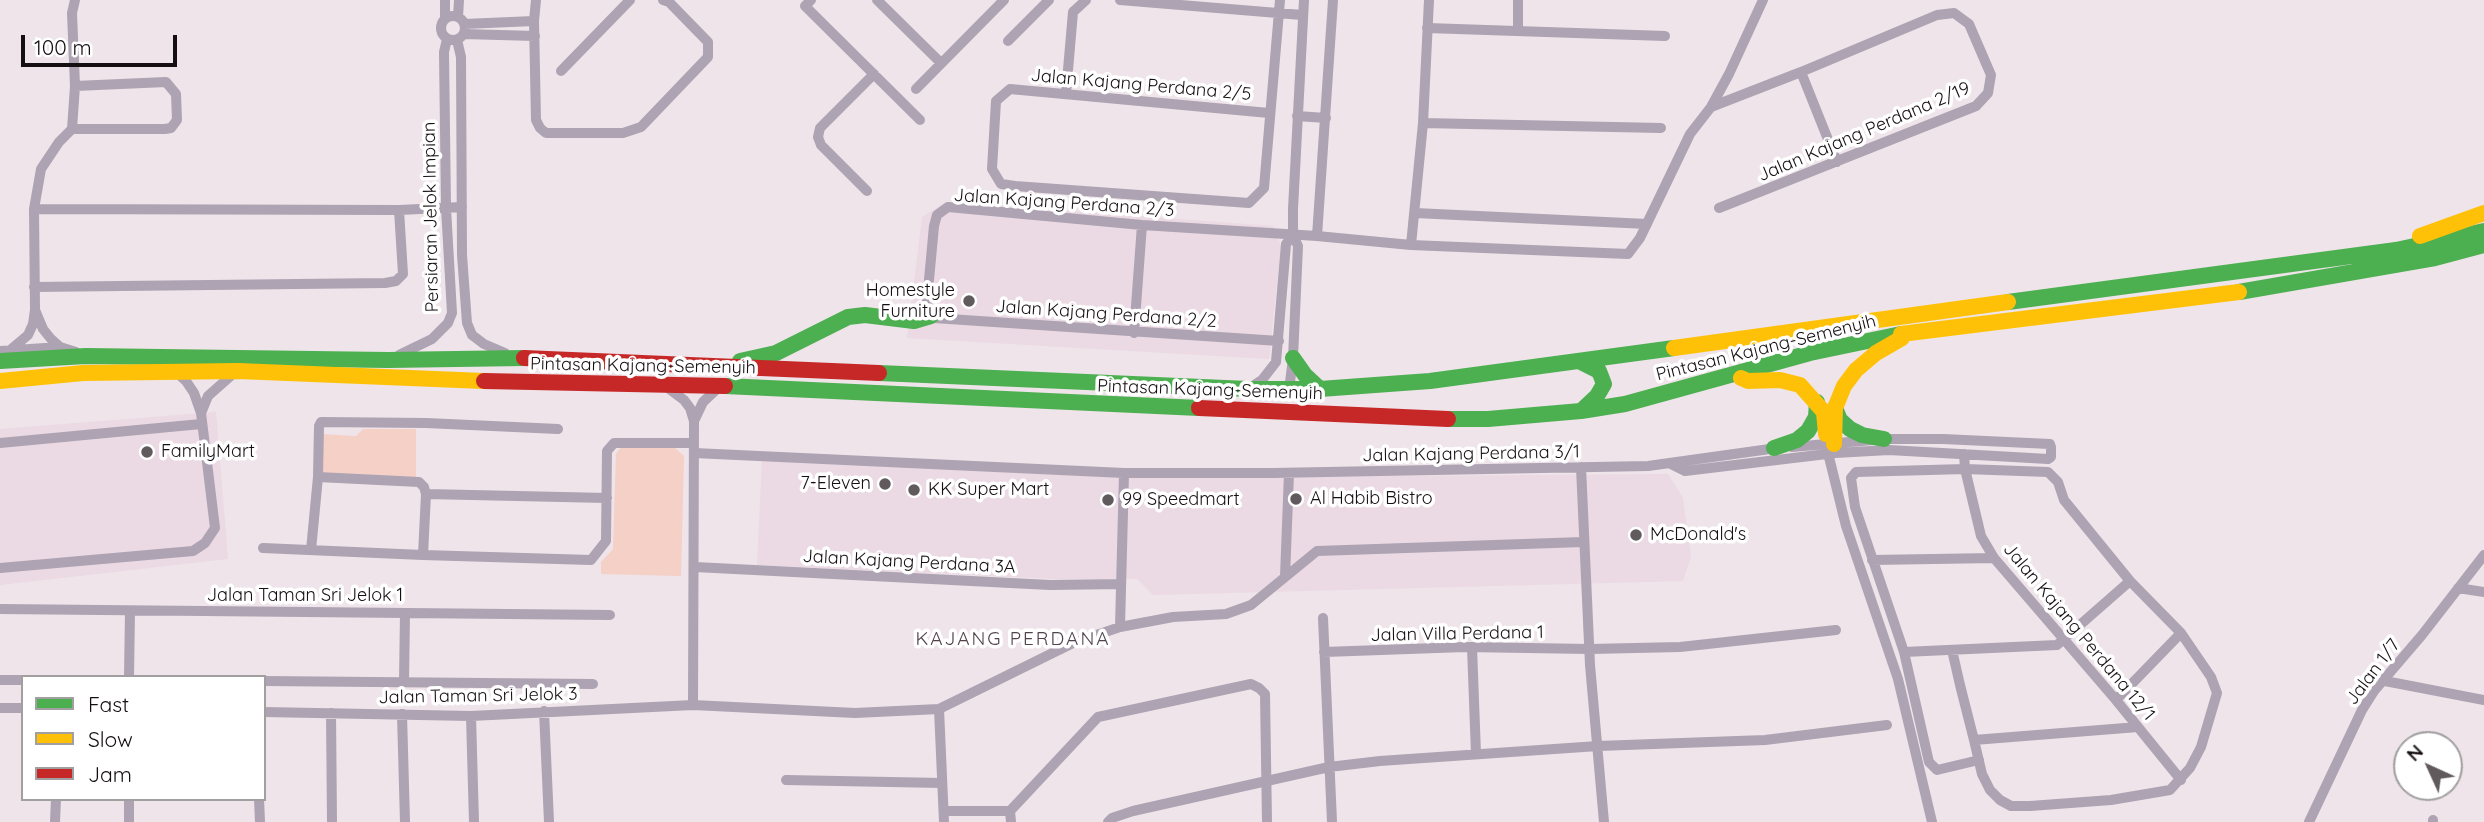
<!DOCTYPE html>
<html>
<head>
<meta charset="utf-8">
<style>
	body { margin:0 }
	#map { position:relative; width:2484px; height:822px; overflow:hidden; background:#eee4e9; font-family:Quicksand,sans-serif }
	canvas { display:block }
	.legend { position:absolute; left:21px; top:675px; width:245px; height:126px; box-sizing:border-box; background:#fff; border:2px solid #a19fa0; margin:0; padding:9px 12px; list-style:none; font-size:21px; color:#150f12 }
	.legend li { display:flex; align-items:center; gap:14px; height:35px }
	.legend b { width:35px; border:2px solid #a19fa0 }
	.north { position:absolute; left:2393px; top:731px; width:70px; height:70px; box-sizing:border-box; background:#fff; border:2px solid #a19fa0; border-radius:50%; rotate:315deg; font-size:19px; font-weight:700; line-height:28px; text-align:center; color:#150f12 }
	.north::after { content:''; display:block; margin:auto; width:24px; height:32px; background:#615a5d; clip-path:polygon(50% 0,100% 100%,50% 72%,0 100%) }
	.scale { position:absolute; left:21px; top:35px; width:156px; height:32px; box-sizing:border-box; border:4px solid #150f12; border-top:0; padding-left:9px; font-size:21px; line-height:24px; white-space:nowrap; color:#150f12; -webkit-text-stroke:5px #fff; paint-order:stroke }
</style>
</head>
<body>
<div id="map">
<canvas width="2484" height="822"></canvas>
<ul class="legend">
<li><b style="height:9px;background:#4caf50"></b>Fast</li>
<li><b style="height:9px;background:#ffc107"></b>Slow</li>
<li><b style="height:9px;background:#c62828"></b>Jam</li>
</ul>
<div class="north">N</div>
<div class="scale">100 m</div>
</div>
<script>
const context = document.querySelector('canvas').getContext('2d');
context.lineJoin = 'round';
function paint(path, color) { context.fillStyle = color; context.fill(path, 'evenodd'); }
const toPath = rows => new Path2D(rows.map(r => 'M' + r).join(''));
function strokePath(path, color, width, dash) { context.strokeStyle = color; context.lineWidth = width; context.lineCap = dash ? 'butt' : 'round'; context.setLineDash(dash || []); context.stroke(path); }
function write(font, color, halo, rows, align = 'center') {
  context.font = font + ' Quicksand,sans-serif'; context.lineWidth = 7; context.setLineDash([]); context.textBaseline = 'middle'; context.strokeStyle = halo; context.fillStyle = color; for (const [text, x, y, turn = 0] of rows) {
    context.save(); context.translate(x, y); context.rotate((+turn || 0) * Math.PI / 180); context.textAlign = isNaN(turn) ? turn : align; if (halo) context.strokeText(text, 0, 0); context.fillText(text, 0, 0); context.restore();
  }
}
paint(toPath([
	[946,202,1273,226,1281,246,1269,359,907,338,922,217],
	[216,412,228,559,0,585,0,429],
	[762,460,1132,478,1668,474,1683,498,1691,557,1683,581,1153,595,1137,579,1055,579,757,565]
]), '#ebd9e3');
paint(toPath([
	[363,429,416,429,416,477,321,475,320,434,356,436],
	[673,446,684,456,681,576,601,574,601,562,613,549,616,454,621,447]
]), '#f5d0c6');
strokePath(toPath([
	[536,0,534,21,536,120,540,128,546,133,623,133,641,127,708,57,708,42,669,2,663,0],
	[811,0,805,6,920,120],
	[877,0,941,63],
	[1120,0,1302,15],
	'441 28a12 12 0 1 1 24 0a12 12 0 1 1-24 0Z',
	[458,17,459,0],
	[445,19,445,0],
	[464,24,534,21],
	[1427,28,1665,36],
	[1518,30,1518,0],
	[464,34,535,36],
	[457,40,461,57,462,255,467,323,472,335,484,344,505,353],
	[1008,41,1049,0],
	[561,71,630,0],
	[1801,72,1837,162],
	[916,89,1004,0],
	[1066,93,1073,12,1086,0],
	[1711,107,1801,72,1937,15,1954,13,1969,24,1991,75,1988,93,1976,106,1719,208],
	[1269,113,1010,89,996,101,992,169,1001,184,1015,186,1249,203,1264,188,1280,0],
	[1297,116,1326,118],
	[1423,123,1661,128],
	[72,129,165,129,171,128,177,120,176,94,166,82,75,86],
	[72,129,75,86,72,13,75,0],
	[867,191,821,145,818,137,820,128,874,74],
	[34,209,399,210,462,207],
	[1415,213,1647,224],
	[1317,236,1333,0],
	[1411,245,1423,123,1429,0],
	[34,287,385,283,396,281,403,274,399,210],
	[35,310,43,329,51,339,60,347,76,352],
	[1134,333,1142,225],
	[1279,341,934,318,928,309,927,301,934,226,937,215,948,207,1142,225,1317,236,1411,245,1628,254,1640,238,1690,134,1711,107,1729,74,1763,0],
	[0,351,60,347],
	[9,351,28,335,33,324,35,310,34,209,41,169,59,142,72,129],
	[399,355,432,339,448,323,452,313,446,208,444,52,447,39],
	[1253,386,1262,380,1276,362,1286,244,1293,235],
	[668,388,684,400,690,408,694,421,693,705],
	[1289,390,1293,358,1298,246,1293,235,1293,209,1304,0],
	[201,413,208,396,234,373],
	[694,421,703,402,720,386],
	[0,443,201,424],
	[1827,449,1846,526,1898,679,1932,822],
	[694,453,1124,473,1273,473,1648,466,1777,448],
	[1964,454,1965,469,1981,536,1994,558,2116,700,2181,780],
	[1669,463,1685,471,1835,453,1889,450,2048,459,2051,457,2051,447,2050,444,1943,439,1884,439,1792,447],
	[1581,467,1590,665,1604,822],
	[318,477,419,482,424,487,426,494,607,498],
	[263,548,423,555,591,560,606,541,607,451,614,443,694,443],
	[311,550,318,477,319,426,321,422,426,423,558,429],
	[423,555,426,494],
	[1872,560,1994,558],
	[695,567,1050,585,1121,584],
	[0,568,193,551,205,543,215,528,201,413,194,393,186,381,176,372],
	[1285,577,1289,473],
	[2458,588,2484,592],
	[0,609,610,615],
	[1323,618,1332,822],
	[1120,627,1124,473],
	[1472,647,1476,754],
	[1952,650,1960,685,1974,740,1982,774,1990,790,2000,800,2011,806,2030,806,2111,800,2170,790,2190,768,2201,747,2217,693,2211,677,2181,633,2130,581,2064,500,2058,482,2048,472,1965,469,1856,472,1851,478,1855,507,1904,652,1929,762,1937,770,1979,760],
	[1324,652,1465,647,1590,649,1680,647,1836,630],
	[1904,652,2057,645,2130,581],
	[129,677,130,611],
	[0,680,23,680],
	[264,681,593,684],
	[2385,681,2484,700],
	[404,682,405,613],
	[2116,700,2181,633],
	[0,708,23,708],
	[939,709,944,822],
	[544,711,549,822],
	[264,712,471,716,693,705,855,713,939,709,1073,643,1120,627,1173,617,1226,614,1251,605,1317,551,1583,542],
	[331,713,332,822],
	[402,714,405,822],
	[471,716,474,822],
	[1974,740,2138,727],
	[786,780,942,783],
	[259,799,260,822],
	[944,811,1010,811],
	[55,822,56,799],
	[129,822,129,799],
	[1011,822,1010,811,1098,717,1251,684,1259,688,1265,694,1267,822],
	[1108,822,1112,818,1133,811,1329,767,1380,761,1598,746,1765,740,1887,725],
	[2309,822,2362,710,2374,691,2422,635,2484,555],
	[2433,822,2433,820]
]), '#ada3b2', 10);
strokePath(toPath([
	[2239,292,2435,258,2484,245],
	[2008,302,2396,250,2484,231],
	[1293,358,1305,375,1320,389],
	[0,361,86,356,388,360,524,358],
	[740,361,776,353,848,317,865,315,914,321,931,316],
	[1581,362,1599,371,1604,384,1597,396,1581,411],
	[879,373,1248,389,1320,389,1430,381,1674,348],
	[725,386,1199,408],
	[1835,408,1840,420,1850,429,1862,435,1884,439],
	[1448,419,1488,419,1581,411,1625,404,1810,353,1901,334],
	[1774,448,1797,440,1808,431,1816,417,1817,402]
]), '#4caf50', 16);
strokePath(toPath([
	[2420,236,2484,213],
	[1901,334,2239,292],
	[1674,348,2008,302],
	[1741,378,1748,381,1780,380,1800,385,1824,412,1826,434],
	[0,381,83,373,238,371,484,381],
	[1834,444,1835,408,1844,386,1856,370,1876,353,1902,338]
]), '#ffc107', 16);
strokePath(toPath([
	[524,358,879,373],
	[484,381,725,386],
	[1199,408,1448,419]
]), '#c62828', 16);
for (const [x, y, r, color] of [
	[969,301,7,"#615a5d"],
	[147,452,7,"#615a5d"],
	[885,484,7,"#615a5d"],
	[914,490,7,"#615a5d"],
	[1296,499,7,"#615a5d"],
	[1108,500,7,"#615a5d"],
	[1636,535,7,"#615a5d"]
]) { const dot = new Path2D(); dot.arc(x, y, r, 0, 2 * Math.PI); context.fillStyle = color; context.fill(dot); strokePath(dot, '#fff', 2.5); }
write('18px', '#150f12', '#fff', [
	["Jalan Kajang Perdana 2/5",1141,85,5],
	["Jalan Kajang Perdana 2/19",1864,132,-23],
	["Jalan Kajang Perdana 2/3",1064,203,4],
	["Persiaran Jelok Impian",431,217,-91],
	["Jalan Kajang Perdana 2/2",1106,314,4],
	["Pintasan Kajang-Semenyih",1766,348,-14],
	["Pintasan Kajang-Semenyih",643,366,1],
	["Pintasan Kajang-Semenyih",1210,390,2],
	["Jalan Kajang Perdana 3/1",1471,454,-1],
	["Jalan Kajang Perdana 3A",909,562,3],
	["Jalan Taman Sri Jelok 1",305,596],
	["Jalan Kajang Perdana 12/1",2079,632,50],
	["Jalan Villa Perdana 1",1457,634,-1],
	["Jalan 1/7",2373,672,-53],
	["Jalan Taman Sri Jelok 3",478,696,-1]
]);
write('18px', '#150f12', '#fff', [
	["Homestyle",955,291,"right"],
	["Furniture",955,312,"right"],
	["FamilyMart",161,452],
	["7-Eleven",871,484,"right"],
	["KK Super Mart",928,490],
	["Al Habib Bistro",1310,499],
	["99 Speedmart",1122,500],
	["McDonald's",1650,535]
], 'left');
context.letterSpacing = '2px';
write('19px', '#51434b', '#fff', [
	["KAJANG PERDANA",1013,639]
]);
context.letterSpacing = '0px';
</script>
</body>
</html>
